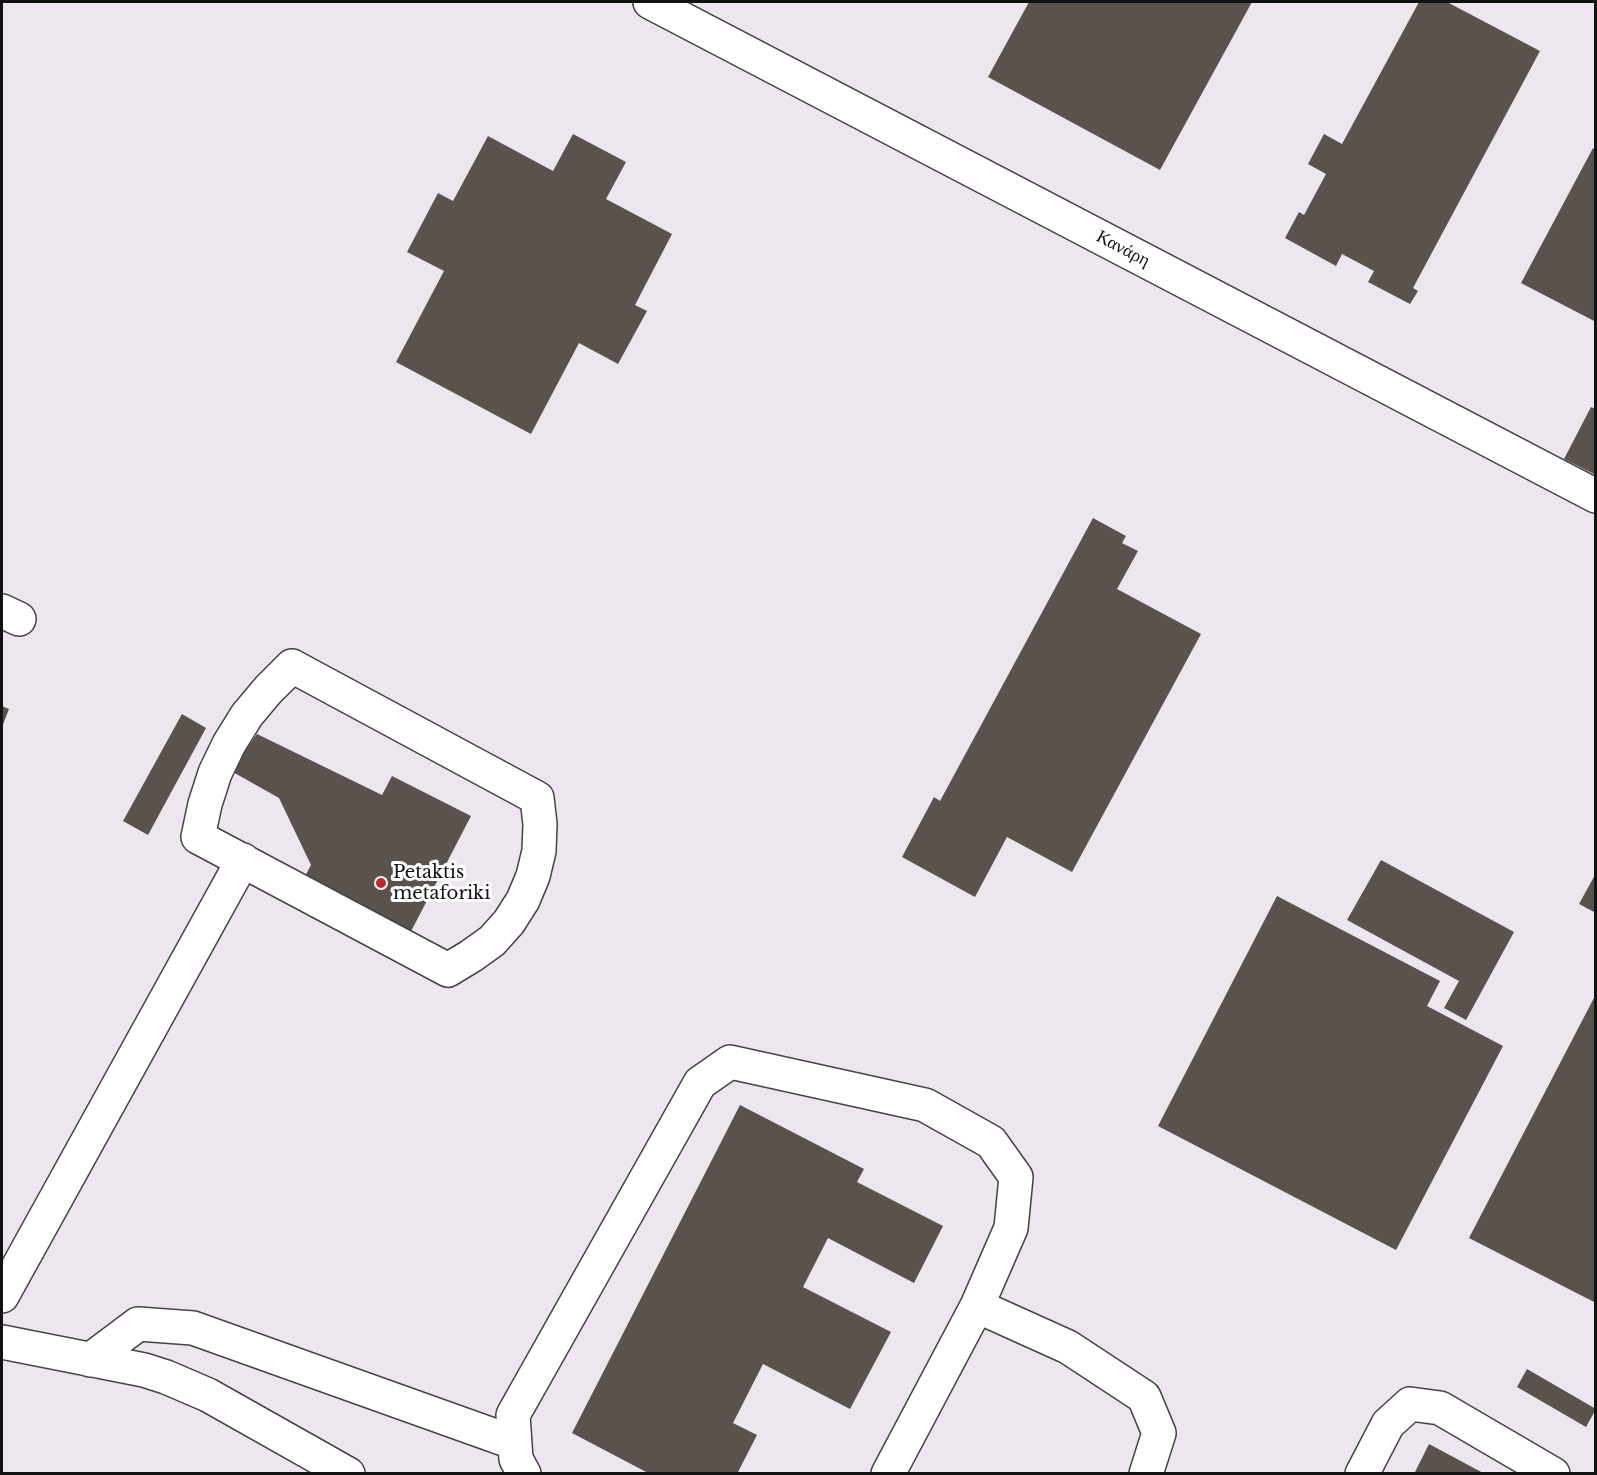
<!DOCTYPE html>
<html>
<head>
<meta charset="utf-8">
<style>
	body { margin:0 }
	#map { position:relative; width:1597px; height:1475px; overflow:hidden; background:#fffdf5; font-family:"Libre Baskerville",serif }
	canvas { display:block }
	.frame { position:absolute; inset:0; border:3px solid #111; pointer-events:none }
</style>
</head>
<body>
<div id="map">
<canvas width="1597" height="1475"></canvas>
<div class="frame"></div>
</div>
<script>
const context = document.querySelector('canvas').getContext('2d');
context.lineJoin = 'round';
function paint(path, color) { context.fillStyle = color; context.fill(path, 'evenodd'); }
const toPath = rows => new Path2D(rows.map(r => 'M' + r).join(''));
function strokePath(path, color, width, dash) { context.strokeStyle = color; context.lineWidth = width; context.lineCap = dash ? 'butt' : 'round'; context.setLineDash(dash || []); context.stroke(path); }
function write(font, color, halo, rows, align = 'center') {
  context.font = font + ' "Libre Baskerville",serif'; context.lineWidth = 6; context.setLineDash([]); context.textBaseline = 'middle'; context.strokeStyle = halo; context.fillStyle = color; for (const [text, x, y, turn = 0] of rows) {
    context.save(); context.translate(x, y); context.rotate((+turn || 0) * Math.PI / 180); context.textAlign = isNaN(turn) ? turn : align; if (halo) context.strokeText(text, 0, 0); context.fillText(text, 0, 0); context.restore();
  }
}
paint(toPath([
	[2,2,1595,2,1595,1473,2,1473]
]), '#eee6ef');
paint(toPath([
	[1029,2,1252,2,1160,170,988,77],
	[1419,2,1447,2,1540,51,1413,288,1418,291,1410,304,1368,282,1374,271,1342,254,1336,266,1285,238,1299,212,1304,215,1326,174,1308,164,1324,134,1342,144],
	[573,134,626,162,606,199,672,234,635,305,647,311,618,364,579,343,531,434,396,362,444,271,407,252,438,193,453,201,488,136,553,171],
	[1593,148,1596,150,1596,322,1521,283],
	[1591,407,1596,409,1596,475,1564,459],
	[1093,518,1126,536,1122,543,1138,551,1117,589,1201,634,1072,872,1007,837,975,897,902,857,934,797,940,801],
	[2,706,9,709,2,727],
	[182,714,206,728,148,835,123,821],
	[257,734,382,795,392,776,471,816,407,939,301,884,311,865,279,798,231,771],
	[1381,860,1514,932,1466,1020,1444,1008,1459,981,1347,920],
	[1596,873,1596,913,1579,904],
	[1277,896,1440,981,1427,1006,1503,1046,1396,1250,1158,1126],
	[1596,994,1596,1303,1469,1238],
	[740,1105,864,1169,857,1182,943,1226,914,1283,828,1238,803,1287,891,1332,850,1409,763,1364,733,1423,757,1435,737,1474,650,1474,572,1433],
	[1527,1369,1596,1409,1586,1427,1517,1387],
	[1429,1444,1485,1474,1414,1474]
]), '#5a524d');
const minor = toPath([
	[650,2,1596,496],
	[2,611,19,619],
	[292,666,537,798,540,824,539,851,533,876,523,900,509,922,492,941,471,956,448,970,198,837,205,804,215,773,229,744,247,715,268,690,292,666],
	[2,1296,243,860],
	[977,1306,1068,1347,1144,1397,1159,1433,1146,1474],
	[2,1342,144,1370,166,1377,208,1395,348,1474],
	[90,1360,138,1324,193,1328,515,1443],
	[524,1474,516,1459,513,1415,700,1083,730,1062,925,1105,991,1142,1016,1177,1011,1228,977,1306,888,1474],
	[1362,1474,1388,1424,1410,1404,1440,1408,1553,1474]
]);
strokePath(minor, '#444', 36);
strokePath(minor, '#fff', 33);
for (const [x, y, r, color] of [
	[381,883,6,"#c4262e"]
]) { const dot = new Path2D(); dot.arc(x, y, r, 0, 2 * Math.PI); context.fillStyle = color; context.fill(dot); strokePath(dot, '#fff', 2); }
write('18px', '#111', '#fff', [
	["Κανάρη",1123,249,28]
]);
write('18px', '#111', '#fff', [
	["Petaktis",393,873],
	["metaforiki",393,894]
], 'left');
</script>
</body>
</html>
